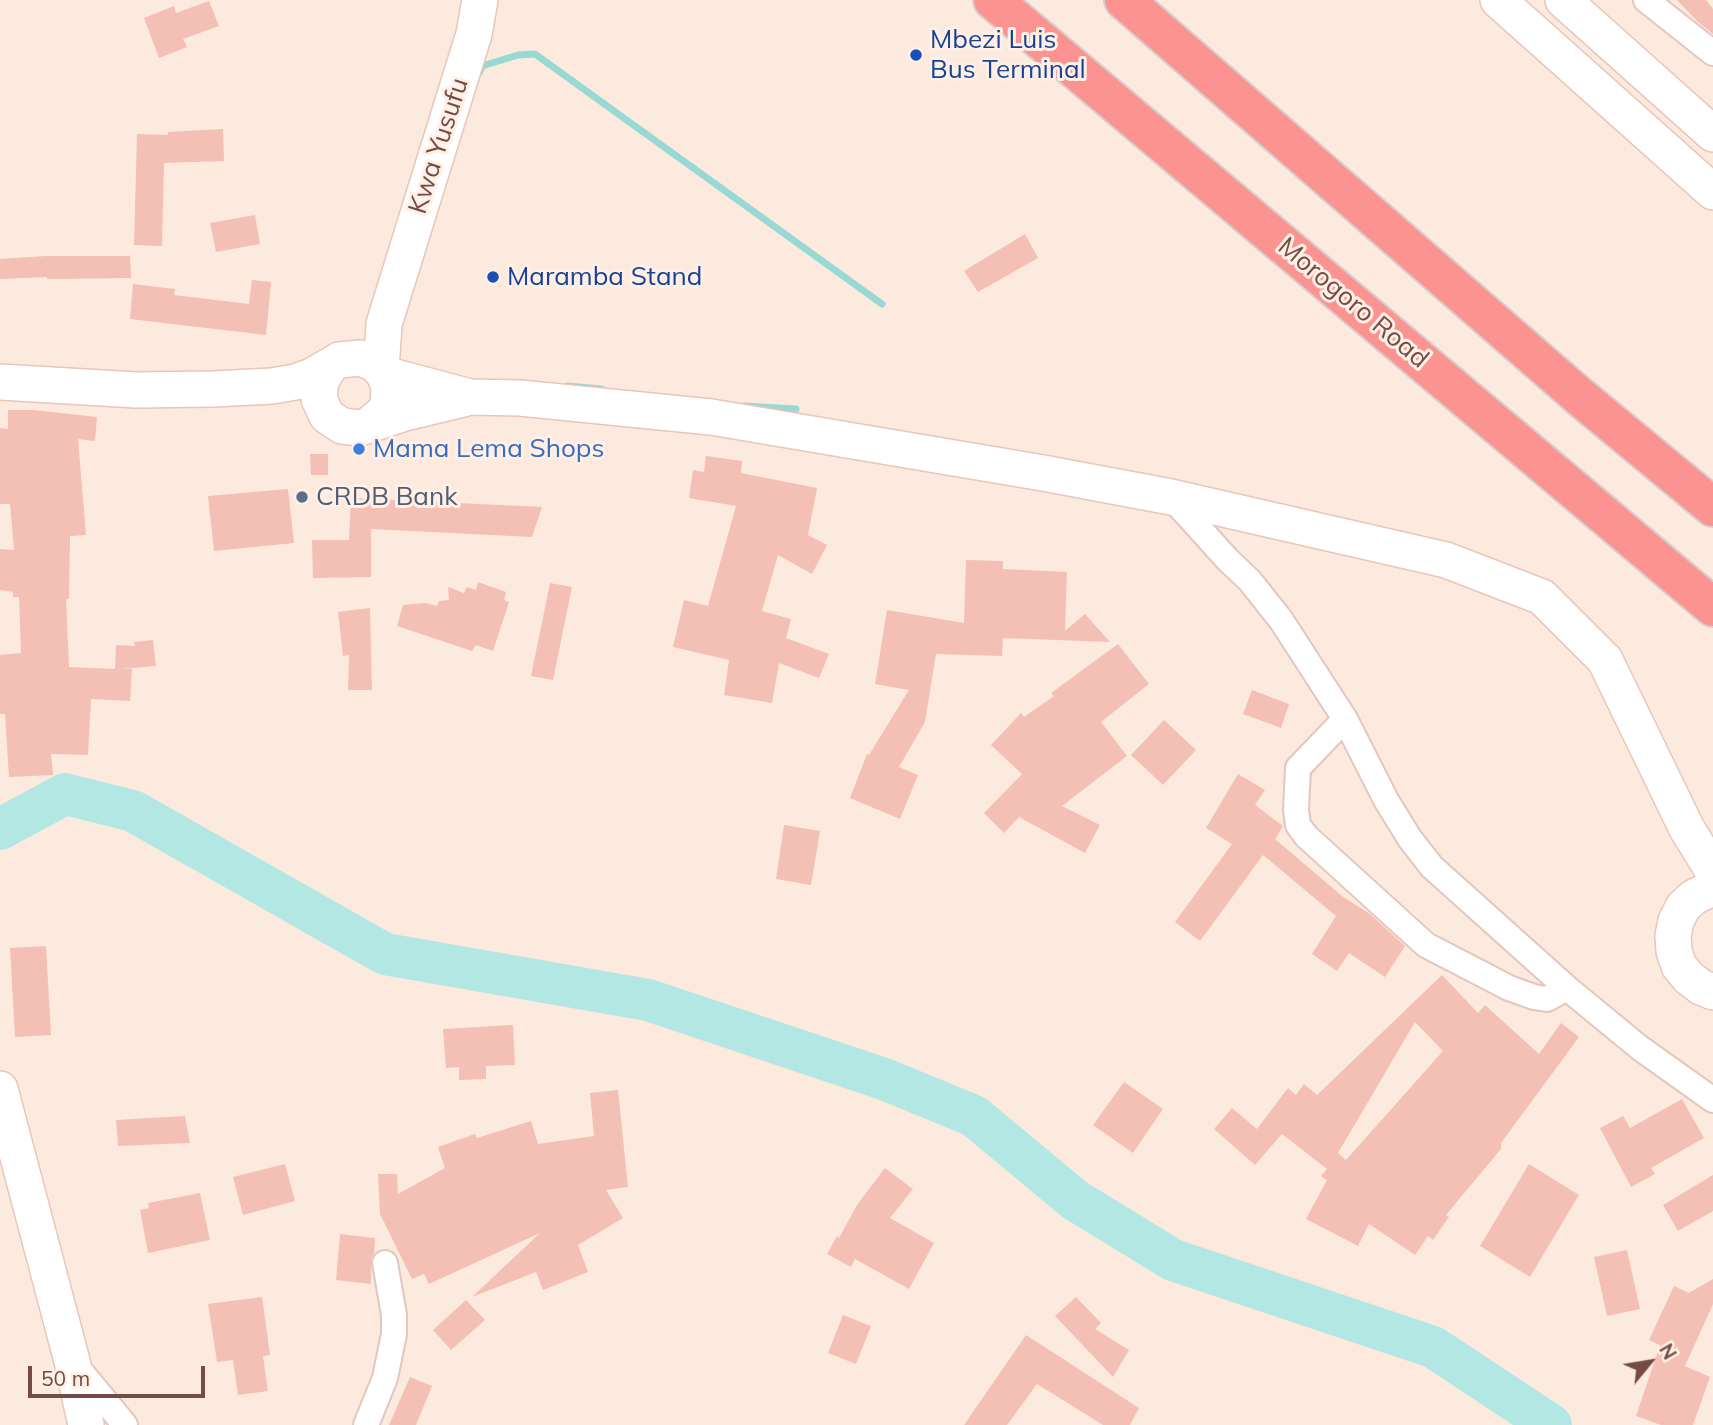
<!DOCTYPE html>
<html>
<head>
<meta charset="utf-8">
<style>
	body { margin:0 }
	#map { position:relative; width:1713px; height:1425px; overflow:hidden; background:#fdeade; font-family:Mulish,sans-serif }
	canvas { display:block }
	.north { position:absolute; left:1615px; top:1327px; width:70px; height:70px; -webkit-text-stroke:5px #ffefe5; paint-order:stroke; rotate:60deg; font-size:19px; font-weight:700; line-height:28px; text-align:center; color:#744b45 }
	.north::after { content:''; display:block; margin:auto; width:24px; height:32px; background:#744b45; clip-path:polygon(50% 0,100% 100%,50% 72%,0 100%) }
	.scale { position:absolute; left:28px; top:1366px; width:177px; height:32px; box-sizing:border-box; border:4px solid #744b45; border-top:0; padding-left:9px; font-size:21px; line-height:24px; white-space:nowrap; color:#744b45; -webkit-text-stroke:5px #ffefe5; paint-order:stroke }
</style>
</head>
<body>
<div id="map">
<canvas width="1713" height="1425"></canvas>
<div class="north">N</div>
<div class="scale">50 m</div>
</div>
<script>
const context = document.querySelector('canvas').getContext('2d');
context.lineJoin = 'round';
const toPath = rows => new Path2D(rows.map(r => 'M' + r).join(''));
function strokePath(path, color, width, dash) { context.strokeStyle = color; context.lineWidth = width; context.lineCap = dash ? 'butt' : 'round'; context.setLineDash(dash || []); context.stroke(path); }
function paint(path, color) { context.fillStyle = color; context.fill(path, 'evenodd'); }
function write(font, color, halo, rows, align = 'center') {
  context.font = font + ' Mulish,sans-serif'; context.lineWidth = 6; context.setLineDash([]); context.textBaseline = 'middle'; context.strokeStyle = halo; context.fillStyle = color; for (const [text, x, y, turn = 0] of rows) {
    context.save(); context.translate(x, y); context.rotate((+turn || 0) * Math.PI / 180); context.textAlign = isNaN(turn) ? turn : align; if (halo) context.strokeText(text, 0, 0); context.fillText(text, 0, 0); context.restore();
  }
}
strokePath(toPath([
	[479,73,482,66,518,55,535,54,882,304],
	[567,386,601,389],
	[744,406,796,409]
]), '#98d9d4', 7);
strokePath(toPath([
	[0,829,65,794,133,811,385,954,648,1000,884,1079,974,1116,1075,1200,1173,1260,1433,1347,1551,1425]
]), '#b2e7e3', 42);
paint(toPath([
	[1677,0,1706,0,1713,9,1713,34,1697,21],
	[209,1,219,26,183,39,187,47,159,58,144,18,174,6,176,13],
	[223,129,224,161,164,163,162,246,134,245,137,134,168,135,168,132],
	[255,215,260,244,216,252,210,223],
	[1025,234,1038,258,978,292,964,271],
	[46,256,130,256,131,278,47,279,47,277,0,279,0,259],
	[252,280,271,282,266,335,130,319,133,284,175,289,174,295,249,304],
	[8,410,34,410,97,417,95,441,78,439,86,535,70,536,69,599,66,599,69,667,115,669,116,645,135,646,134,642,153,640,156,666,121,669,132,669,130,701,91,699,88,755,51,754,53,775,9,777,5,714,0,714,0,655,21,653,19,597,13,597,13,592,0,590,0,549,14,550,10,504,0,504,0,428,8,429],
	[310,454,328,454,328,475,311,475],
	[706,456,742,461,741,473,817,488,808,535,827,545,812,574,778,555,762,611,791,619,786,638,829,654,819,678,779,663,772,703,724,695,729,660,673,647,684,600,708,606,736,506,689,498,693,470,704,472],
	[288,489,294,543,214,551,208,496],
	[351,498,542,507,532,537,371,529,371,577,313,578,312,540,349,540],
	[966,560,1003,561,1003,569,1067,572,1065,631,1085,614,1110,642,1003,638,1002,656,936,654,925,722,899,767,918,775,900,819,850,798,867,754,869,755,909,690,875,684,887,610,964,623],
	[478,582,506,592,504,600,509,602,493,651,476,645,472,651,397,626,403,605,426,603,437,606,439,601,449,600,448,587,464,593,467,587,476,590],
	[550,583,572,587,553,680,531,676],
	[370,608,372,690,348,690,349,655,343,656,338,612],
	[1118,644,1149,684,1101,722,1127,756,1062,806,1100,825,1085,853,1019,817,1004,833,984,813,1022,774,991,745,1021,713,1024,717,1054,696,1051,693],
	[1252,690,1289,704,1281,728,1243,714],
	[1164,720,1196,750,1163,785,1131,755],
	[1238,774,1265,790,1255,805,1283,826,1275,839,1342,896,1370,914,1405,946,1385,977,1349,953,1337,971,1312,954,1336,916,1263,855,1200,941,1175,922,1232,844,1206,828],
	[784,825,820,831,811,885,776,879],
	[46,946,51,1035,15,1037,10,948],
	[1442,975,1478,1013,1485,1005,1539,1054,1561,1023,1579,1037,1501,1143,1501,1149,1446,1215,1449,1217,1433,1240,1428,1236,1415,1255,1369,1224,1358,1246,1306,1219,1327,1180,1321,1176,1327,1169,1282,1134,1255,1165,1214,1129,1232,1108,1257,1129,1288,1088,1296,1095,1304,1084,1317,1095],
	[1415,1022,1443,1051,1346,1160,1338,1153],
	[513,1025,515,1065,486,1066,486,1079,459,1080,459,1067,446,1068,443,1029],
	[1124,1082,1163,1109,1133,1153,1093,1125],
	[618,1090,628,1187,606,1190,623,1218,578,1245,588,1272,543,1290,536,1272,472,1297,540,1233,429,1284,424,1274,412,1279,380,1214,378,1174,397,1174,398,1194,445,1168,438,1147,475,1134,477,1138,531,1121,538,1144,594,1136,590,1093],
	[1682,1099,1704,1138,1651,1168,1655,1174,1631,1187,1600,1128,1623,1116,1630,1128],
	[185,1116,190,1143,118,1146,116,1120],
	[285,1164,295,1201,243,1215,233,1177],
	[1529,1164,1579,1195,1530,1277,1480,1246],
	[885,1168,913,1189,890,1218,934,1243,909,1289,855,1259,851,1267,827,1254,837,1236,839,1238,857,1205],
	[1713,1175,1713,1211,1678,1231,1663,1205],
	[200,1193,210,1240,148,1253,140,1210,149,1208,148,1203],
	[340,1234,375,1238,374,1254,371,1259,371,1284,336,1280],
	[1627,1250,1640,1309,1607,1316,1594,1257],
	[1713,1279,1713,1304,1685,1366,1710,1377,1693,1425,1661,1425,1636,1416,1660,1345,1649,1340,1674,1286,1689,1293],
	[262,1297,270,1355,263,1356,268,1391,238,1395,233,1360,217,1362,208,1304],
	[1076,1297,1101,1323,1095,1329,1129,1350,1113,1377,1055,1316],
	[466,1300,485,1320,451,1350,433,1330],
	[843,1315,871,1326,856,1364,828,1353],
	[1026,1335,1139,1408,1130,1425,1103,1425,1037,1384,1007,1425,964,1425],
	[410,1377,432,1386,416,1425,389,1425]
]), '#f4bfb4');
const street = toPath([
	[1646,0,1713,53],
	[1171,497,1227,559,1250,581,1281,620,1345,719,1386,800,1410,839,1432,867,1567,988,1640,1048,1713,1100],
	[1345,719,1298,768,1296,810,1298,825,1306,836,1426,945,1509,988,1534,997,1547,999,1567,988],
	[77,1367,125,1425],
	[366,1425,385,1378,394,1334,394,1315,385,1263]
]);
const secondary = toPath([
	[1498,0,1713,192],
	[1563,0,1713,134],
	[381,370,384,324,474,34,480,0],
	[384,374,470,397,520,398,711,417,1043,473,1171,497,1446,560,1542,597,1605,660,1687,829,1713,871],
	[0,382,136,390,213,389,272,386,295,382,312,376,331,365],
	[369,425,383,413,388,405,389,387,384,374,375,364,361,358,339,360,331,365,321,380,319,399,327,416,342,426,360,428,405,413,463,399],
	[1713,888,1694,897,1683,907,1676,921,1673,936,1674,951,1679,966,1689,978,1701,987,1713,992],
	[0,1089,72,1361,86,1425]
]);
const highway = toPath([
	[993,0,1713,607],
	[1124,0,1579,396,1713,507]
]);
strokePath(street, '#e3c6bd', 28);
strokePath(secondary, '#e9c5ba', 38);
strokePath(highway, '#d8cdcb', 42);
strokePath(street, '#fff', 24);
strokePath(secondary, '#fff', 35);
strokePath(highway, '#fb9491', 38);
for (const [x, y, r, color] of [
	[916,55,7,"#1a4fb4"],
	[493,277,7,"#1a4fb4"],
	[359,449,7,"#3f7fe0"],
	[302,497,7,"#5c6f8a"]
]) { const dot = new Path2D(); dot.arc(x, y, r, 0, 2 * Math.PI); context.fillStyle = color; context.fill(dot); strokePath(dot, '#ffefe5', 2.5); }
write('26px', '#164399', '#ffefe5', [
	["Mbezi Luis",930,40],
	["Bus Terminal",930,70],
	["Maramba Stand",507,277]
], 'left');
write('26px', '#744b45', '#ffefe5', [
	["Kwa Yusufu",439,146,-72],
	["Morogoro Road",1353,303,40]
]);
write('26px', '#366cbe', '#ffefe5', [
	["Mama Lema Shops",373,449]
], 'left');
write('26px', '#4e5e75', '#ffefe5', [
	["CRDB Bank",316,497]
], 'left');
</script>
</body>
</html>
